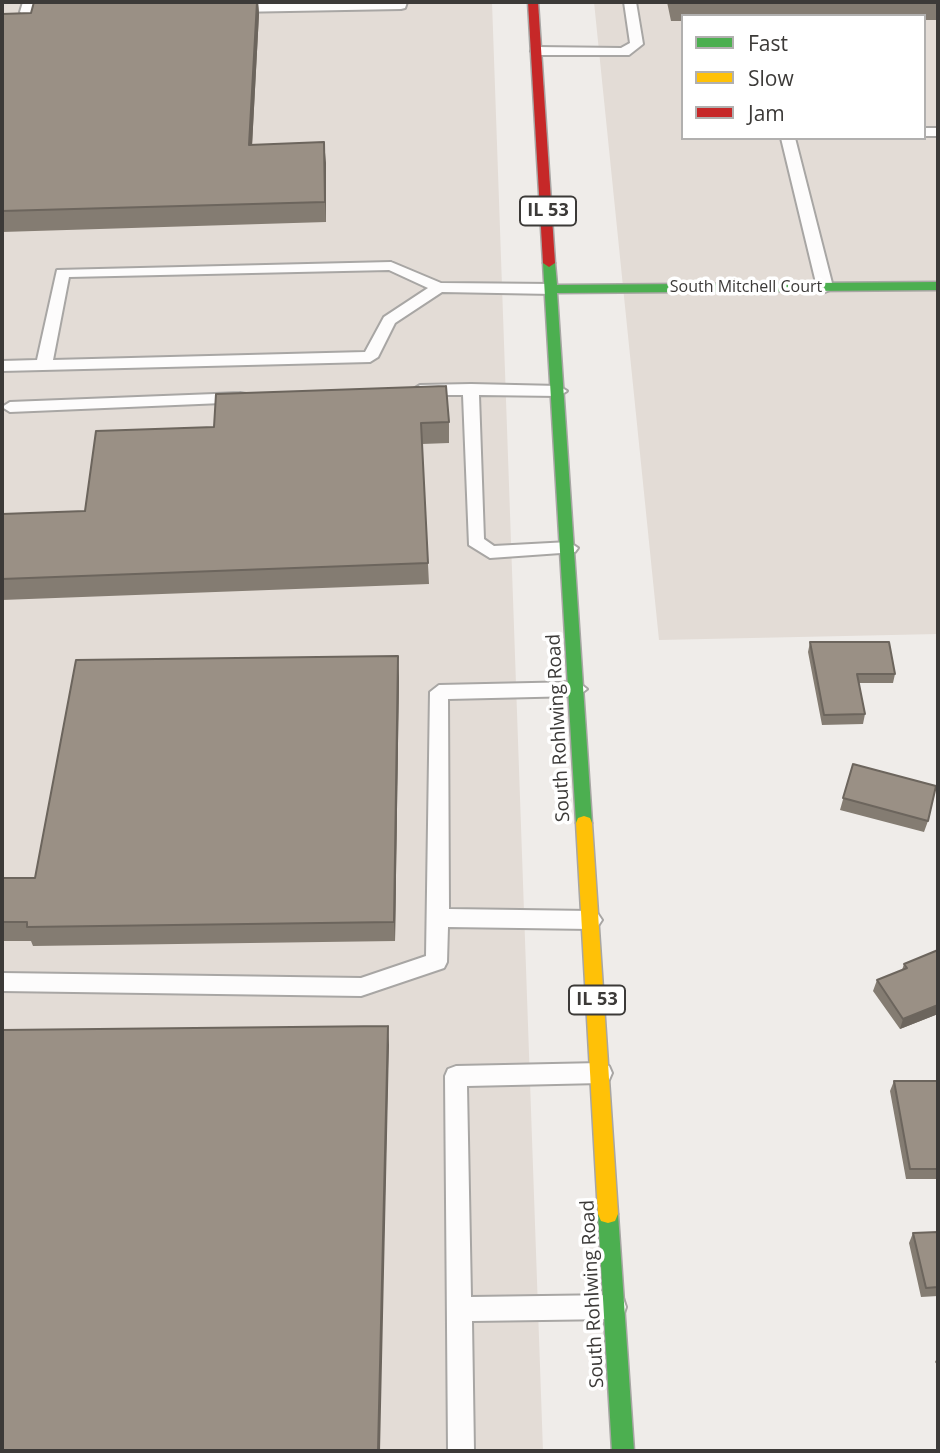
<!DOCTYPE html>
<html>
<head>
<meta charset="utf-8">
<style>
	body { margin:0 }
	#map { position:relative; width:940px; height:1453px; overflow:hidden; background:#efece9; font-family:"Open Sans",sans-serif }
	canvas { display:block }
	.frame { position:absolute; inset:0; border:4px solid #3c3a38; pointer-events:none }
	.legend { position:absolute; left:681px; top:14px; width:245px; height:126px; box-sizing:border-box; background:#fff; border:2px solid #b1b0af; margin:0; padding:9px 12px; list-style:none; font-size:21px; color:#3c3a38 }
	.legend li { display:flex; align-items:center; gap:14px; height:35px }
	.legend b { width:35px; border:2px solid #b1b0af }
</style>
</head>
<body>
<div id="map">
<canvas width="940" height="1453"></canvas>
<div class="frame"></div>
<ul class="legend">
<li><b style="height:9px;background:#4caf50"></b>Fast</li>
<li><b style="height:9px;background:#ffc107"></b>Slow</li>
<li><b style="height:9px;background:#c62828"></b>Jam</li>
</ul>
</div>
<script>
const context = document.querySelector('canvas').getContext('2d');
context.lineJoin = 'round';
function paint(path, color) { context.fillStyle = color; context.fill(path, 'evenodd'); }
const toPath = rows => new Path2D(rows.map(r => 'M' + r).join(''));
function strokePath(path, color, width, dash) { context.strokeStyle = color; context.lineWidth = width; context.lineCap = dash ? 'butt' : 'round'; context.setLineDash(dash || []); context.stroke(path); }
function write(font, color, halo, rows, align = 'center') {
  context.font = font + ' "Open Sans",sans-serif'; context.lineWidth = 7; context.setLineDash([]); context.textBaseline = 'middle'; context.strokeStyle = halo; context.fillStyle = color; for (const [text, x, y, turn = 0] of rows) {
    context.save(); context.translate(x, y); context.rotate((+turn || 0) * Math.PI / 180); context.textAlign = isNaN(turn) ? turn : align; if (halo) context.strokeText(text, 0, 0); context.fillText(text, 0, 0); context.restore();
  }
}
paint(toPath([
	[2,2,492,2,543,1451,2,1451],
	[594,2,938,2,938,634,659,640],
	[683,16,924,16,924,138,683,138]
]), '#e3dcd6');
const lane = toPath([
	[23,2,35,2,33,8,57,7,63,11,57,15,26,16,20,12,23,2],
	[407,2,405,8,401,9,234,12,228,8,234,4,407,2],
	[624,2,636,2,643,44,629,55,537,55,531,51,537,47,621,48,630,43,624,2],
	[924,128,938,128,938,136,924,136,924,128],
	[781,138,795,138,833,287,830,290,825,292,817,287,781,138],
	[391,262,441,283,553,284,561,289,553,294,442,292,395,323,378,357,370,362,2,371,2,361,37,360,57,270,391,262],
	[389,270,428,288,384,317,365,352,53,360,69,277,389,270],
	[471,384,559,386,567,391,559,396,479,395,484,539,494,546,569,542,578,548,575,552,490,558,469,545,463,395,420,395,412,390,420,385,471,384],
	[240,393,246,394,246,402,10,412,2,407,10,402,240,393],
	[578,682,587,689,578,696,448,699,449,909,591,911,598,914,602,920,598,926,591,929,448,927,447,962,444,968,361,996,2,991,2,973,361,978,426,956,430,692,439,685,578,682],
	[601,1063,609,1066,612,1073,609,1080,601,1083,467,1086,471,1297,614,1295,623,1298,626,1307,623,1316,614,1319,472,1321,474,1451,448,1451,445,1076,448,1069,456,1066,601,1063]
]);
const fast = toPath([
	[549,259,555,263,557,285,938,282,938,290,557,293,592,823,590,828,584,830,578,828,576,823,543,263,549,259],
	[608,1205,615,1207,618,1214,634,1451,612,1451,598,1214,601,1207,608,1205]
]);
const slow = toPath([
	[584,816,590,818,592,823,618,1214,615,1221,608,1223,601,1221,598,1214,576,823,578,818,584,816]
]);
const jam = toPath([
	[528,2,538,2,555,263,549,267,543,263,528,2]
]);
strokePath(lane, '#a8a6a4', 4);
strokePath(fast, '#a8a6a4', 3);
strokePath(slow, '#a8a6a4', 3);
strokePath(jam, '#a8a6a4', 3);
paint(lane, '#fdfcfc');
paint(fast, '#4caf50');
paint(slow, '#ffc107');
paint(jam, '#c62828');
paint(toPath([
	[34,2,258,2,259,14,252,145,326,163,326,222,2,232,2,14,31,13],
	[667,2,938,2,938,20,924,20,924,16,683,16,683,21,671,21],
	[449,422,449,443,422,444,429,584,2,600,2,514,85,511,96,431],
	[810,642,895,674,893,683,859,683,865,714,863,724,822,725,808,652],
	[399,677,395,941,33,946,31,941,2,941,2,878,35,878],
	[853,764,928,821,924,832,840,810],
	[938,950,938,1014,900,1029,873,991,877,980,902,970,904,964],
	[894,1081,938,1081,938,1179,906,1179,890,1091],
	[938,1232,938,1296,921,1297,909,1243,913,1233],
	[938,1356,938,1366,935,1362]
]), '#847c72');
paint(toPath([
	[257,2,258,2,259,14,251,165,249,145],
	[324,142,326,163,326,222,325,202],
	[398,656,399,677,395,941,394,922],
	[938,1005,938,1014,900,1029,903,1019],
	[388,1026,389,1045,380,1451,378,1451]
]), '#6c655d');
const building = toPath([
	[34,2,257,2,249,145,324,142,325,202,2,211,2,14,31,13,34,2],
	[446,386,449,422,421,423,428,563,2,579,2,514,85,511,96,431,214,427,216,394,446,386],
	[810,642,889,642,895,674,857,674,865,714,824,715,810,642],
	[398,656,394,922,27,927,27,922,2,922,2,878,35,878,76,660,398,656],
	[853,764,936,786,928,821,843,798,853,764],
	[938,950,938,1005,903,1019,877,980,907,968,904,964,938,950],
	[388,1026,378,1451,2,1451,2,1030,388,1026],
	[894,1081,938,1081,938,1169,910,1169,894,1081],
	[938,1232,938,1287,926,1288,913,1233,938,1232]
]);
paint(building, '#9a9085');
strokePath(building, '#6c655d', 2);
write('16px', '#3c3a38', '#fff', [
	["South Mitchell Court",746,287]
]);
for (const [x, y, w] of [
	[548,211,56],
	[597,1000,56]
]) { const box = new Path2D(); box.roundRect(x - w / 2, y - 14.5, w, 29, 5); context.fillStyle = '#fff'; context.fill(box); strokePath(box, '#3c3a38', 2); }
write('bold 18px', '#3c3a38', null, [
	["IL 53",548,211],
	["IL 53",597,1000]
]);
write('19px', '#3c3a38', '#fff', [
	["South Rohlwing Road",559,728,-93],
	["South Rohlwing Road",593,1294,-93]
]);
</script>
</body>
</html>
